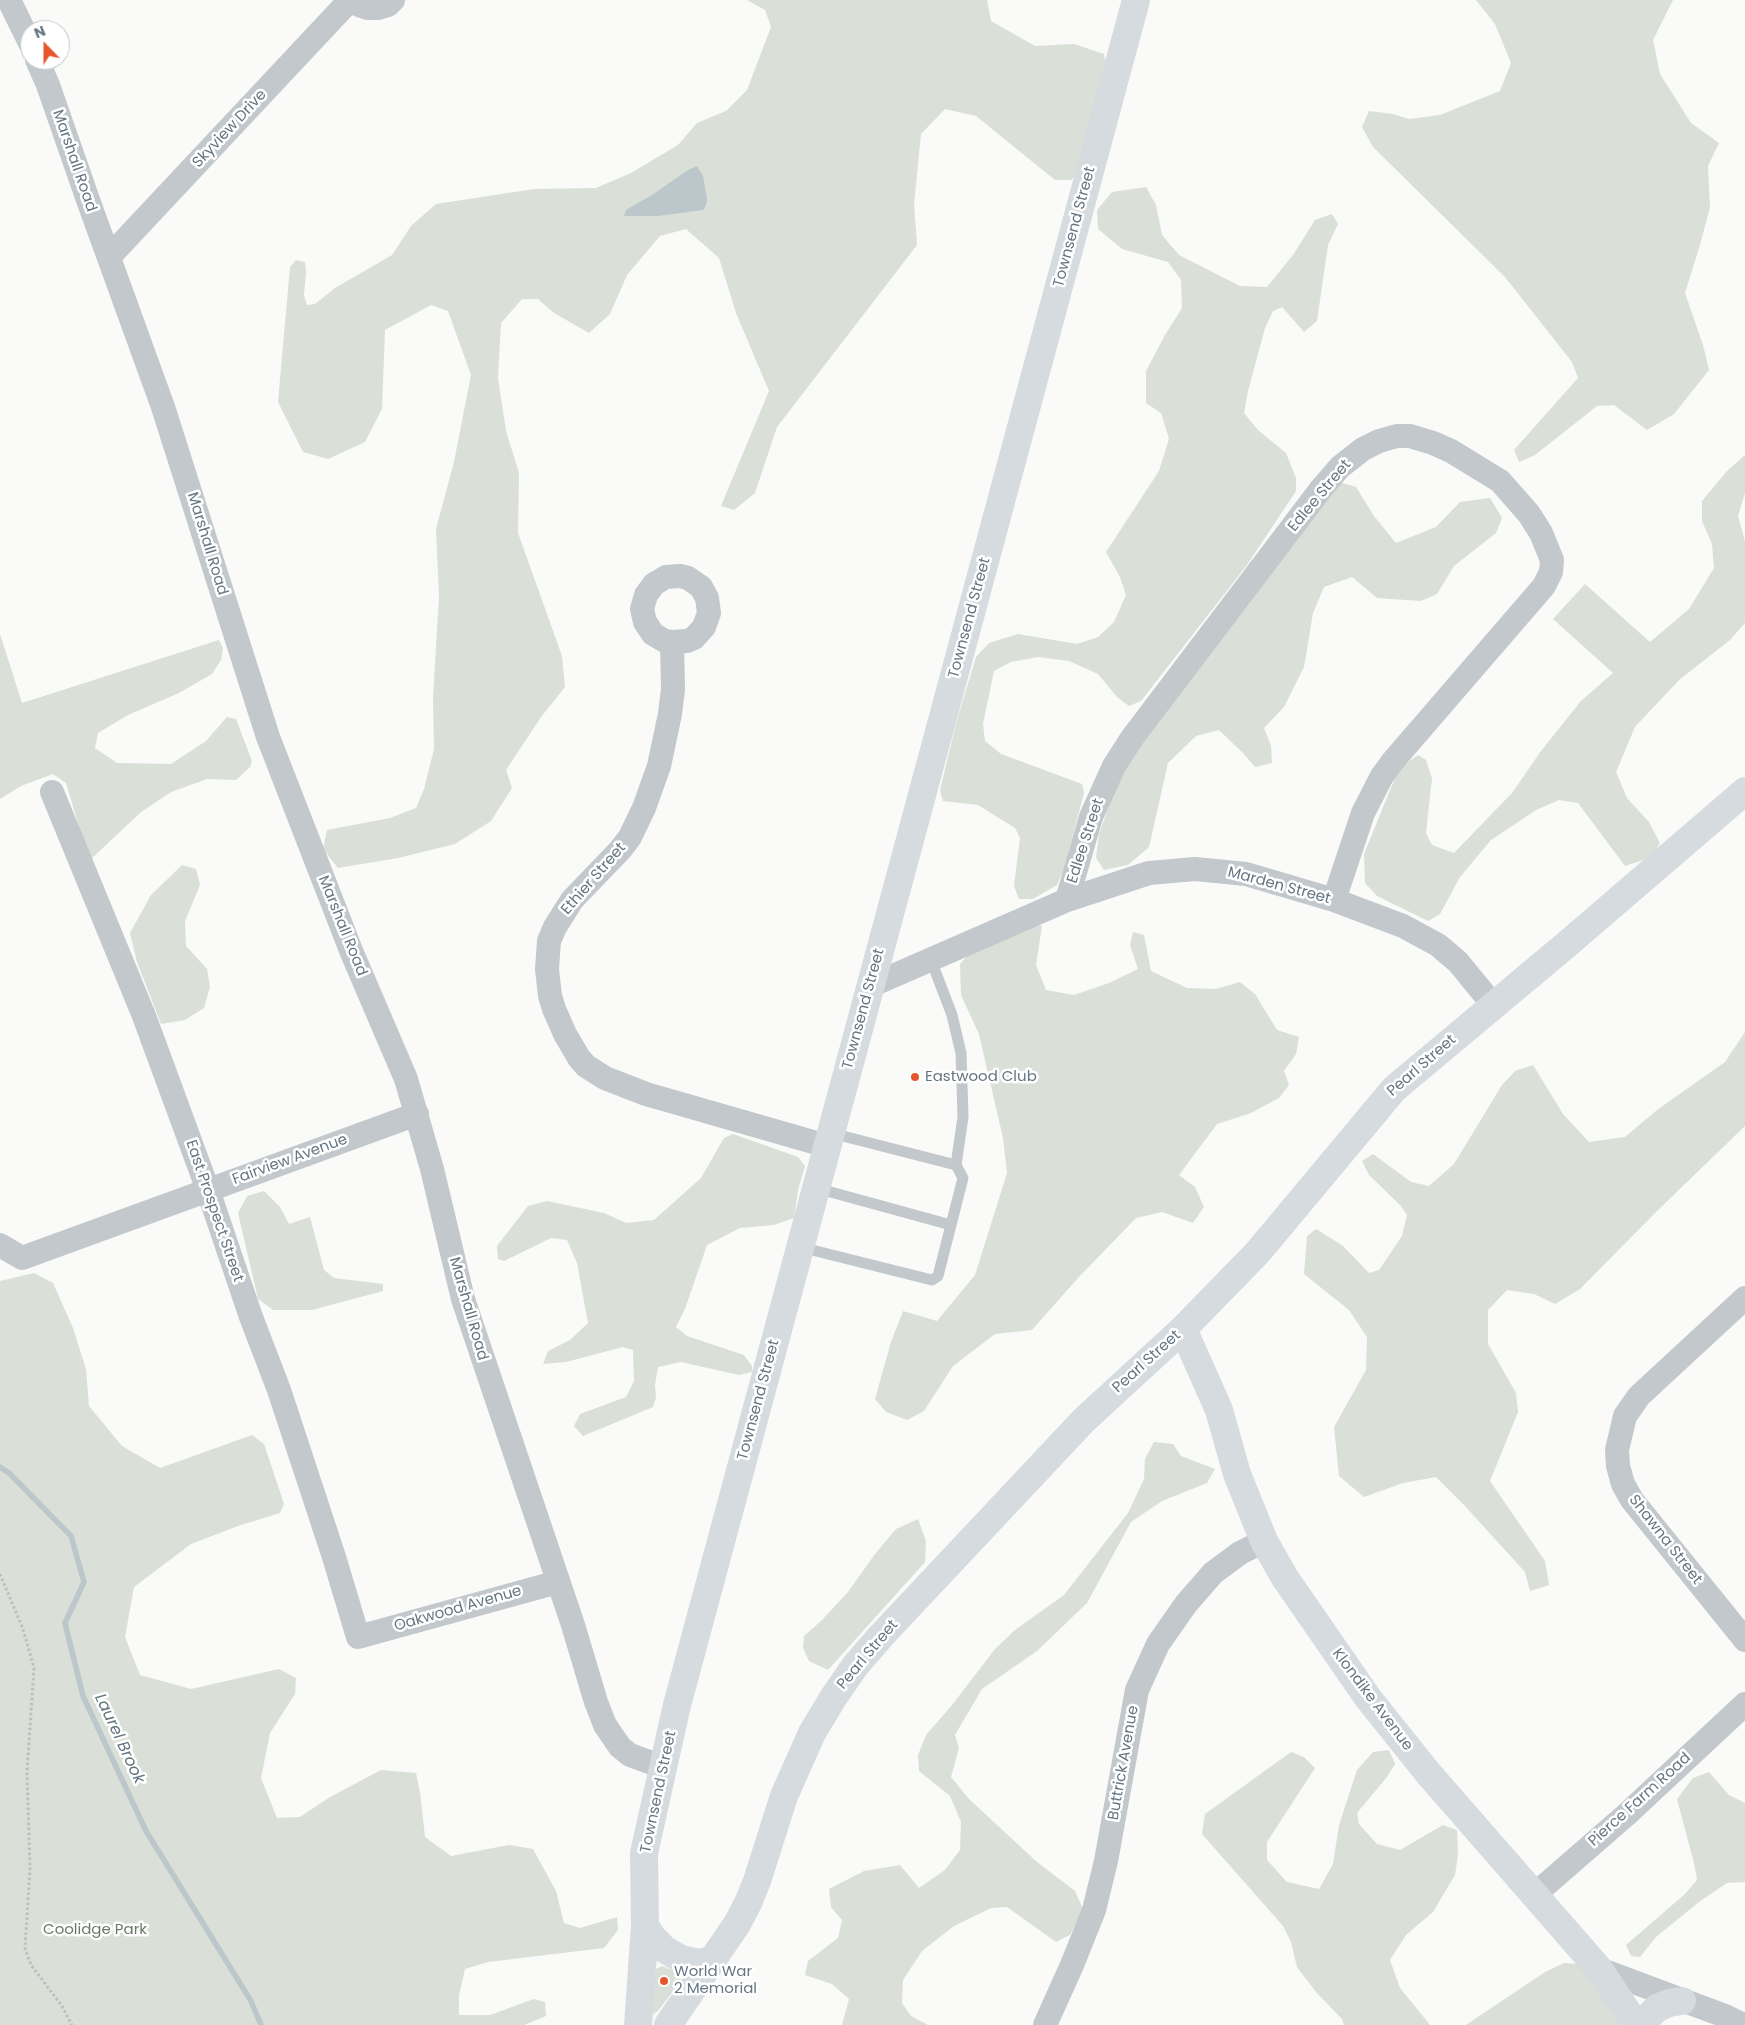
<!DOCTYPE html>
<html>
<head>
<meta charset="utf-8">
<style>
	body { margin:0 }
	#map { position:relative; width:1745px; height:2025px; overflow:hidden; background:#fafaf8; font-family:Poppins,sans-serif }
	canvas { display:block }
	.north { position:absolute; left:20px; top:20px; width:50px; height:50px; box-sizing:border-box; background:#fff; border:1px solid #c1c8cd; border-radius:50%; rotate:338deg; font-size:14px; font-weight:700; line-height:20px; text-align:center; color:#657683 }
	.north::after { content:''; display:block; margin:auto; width:18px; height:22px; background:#e4572e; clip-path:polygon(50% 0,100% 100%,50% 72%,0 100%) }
</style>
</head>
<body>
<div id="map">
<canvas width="1745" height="2025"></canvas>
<div class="north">N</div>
</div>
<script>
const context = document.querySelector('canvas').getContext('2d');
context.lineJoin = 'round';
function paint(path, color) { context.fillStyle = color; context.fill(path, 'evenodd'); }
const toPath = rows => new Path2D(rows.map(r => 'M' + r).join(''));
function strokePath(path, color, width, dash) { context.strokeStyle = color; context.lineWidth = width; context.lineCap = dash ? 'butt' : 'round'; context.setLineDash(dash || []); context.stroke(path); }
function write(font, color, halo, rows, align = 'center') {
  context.font = font + ' Poppins,sans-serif'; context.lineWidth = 5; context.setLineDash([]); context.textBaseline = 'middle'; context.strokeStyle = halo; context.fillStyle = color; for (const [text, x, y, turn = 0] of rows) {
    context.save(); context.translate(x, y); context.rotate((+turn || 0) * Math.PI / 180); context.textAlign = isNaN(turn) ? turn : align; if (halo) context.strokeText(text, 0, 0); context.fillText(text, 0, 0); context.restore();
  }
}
paint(toPath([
	[747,0,987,0,991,21,1035,46,1074,44,1104,54,1107,72,1079,172,1071,180,1055,180,976,116,945,109,921,134,914,205,917,245,777,427,755,493,734,510,721,506,769,391,736,313,719,258,686,229,660,236,627,275,610,314,589,333,554,313,538,299,522,299,501,323,498,378,506,431,519,473,518,533,562,656,565,687,541,717,506,770,512,788,491,821,455,844,398,858,338,868,323,849,327,830,390,818,416,808,424,789,434,749,433,698,439,596,436,529,454,462,471,375,448,311,431,305,385,330,382,409,365,442,328,459,303,452,278,402,290,267,296,260,305,262,306,273,304,295,307,305,315,304,335,288,392,255,411,226,436,204,534,189,596,188,631,173,678,145,697,123,726,111,747,90,771,27,765,10],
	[1476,0,1673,0,1653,40,1660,74,1691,123,1719,143,1708,166,1710,207,1700,245,1685,293,1703,345,1709,370,1674,414,1647,430,1614,405,1597,406,1535,455,1519,462,1514,450,1578,378,1572,362,1505,277,1373,147,1362,127,1369,111,1393,114,1409,119,1440,115,1500,91,1511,63,1495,24],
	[1146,187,1156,205,1162,235,1179,255,1240,286,1267,287,1293,255,1315,220,1332,214,1338,224,1328,245,1317,321,1304,332,1282,307,1273,311,1265,328,1248,391,1244,413,1258,430,1286,453,1296,478,1296,491,1247,565,1141,701,1129,706,1117,697,1098,674,1069,661,1038,657,1011,662,994,671,983,724,985,741,1001,754,1082,784,1084,793,1064,869,1057,885,1033,899,1019,899,1014,886,1020,838,1015,828,978,805,943,801,940,790,957,720,976,657,989,643,1018,634,1077,644,1098,637,1114,622,1126,595,1120,577,1106,552,1159,471,1169,439,1161,413,1146,403,1146,371,1165,335,1182,308,1181,280,1168,262,1122,249,1098,229,1097,210,1112,192],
	[1745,455,1745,493,1738,516,1745,541,1745,623,1730,640,1679,680,1635,727,1616,772,1627,798,1649,822,1660,843,1650,858,1625,866,1578,803,1559,800,1536,810,1491,840,1460,877,1440,914,1428,921,1377,896,1365,883,1364,854,1399,768,1418,755,1426,760,1432,778,1426,833,1432,845,1454,853,1512,793,1541,751,1581,701,1613,673,1553,619,1585,584,1650,642,1689,609,1714,568,1712,544,1702,521,1702,501,1726,472],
	[1339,482,1356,487,1374,516,1396,543,1436,527,1460,502,1490,498,1502,518,1496,533,1454,566,1437,594,1421,601,1377,598,1352,577,1324,587,1313,613,1304,667,1284,707,1264,728,1271,746,1272,763,1255,767,1243,753,1219,730,1196,736,1168,763,1149,847,1128,865,1104,870,1096,858,1099,834,1121,772],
	[0,634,22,703,219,640,223,648,221,660,212,674,179,693,128,715,98,733,95,748,117,763,171,764,206,741,227,717,236,719,252,761,250,767,236,780,207,779,171,792,141,812,89,861,66,783,53,774,21,786,0,799],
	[182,865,196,869,200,885,185,921,186,946,207,969,210,987,204,1008,185,1020,161,1024,137,962,130,933,151,895],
	[1030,923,1042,926,1036,965,1046,990,1074,995,1109,983,1138,969,1130,945,1133,932,1144,935,1151,971,1187,988,1216,989,1240,982,1255,994,1277,1030,1299,1037,1296,1054,1284,1071,1289,1085,1279,1098,1251,1113,1217,1124,1179,1175,1195,1187,1204,1207,1193,1223,1162,1212,1136,1218,1078,1278,1032,1330,995,1334,953,1366,924,1411,907,1420,886,1412,875,1399,891,1342,903,1311,937,1321,975,1275,1007,1173,1003,1138,979,1034,961,995,960,964,975,947],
	[1745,1032,1745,1126,1657,1211,1580,1289,1555,1304,1534,1294,1507,1290,1488,1310,1488,1344,1516,1393,1518,1412,1490,1481,1545,1561,1549,1585,1530,1591,1525,1572,1464,1505,1436,1477,1403,1483,1364,1497,1339,1476,1334,1427,1366,1370,1367,1337,1349,1310,1304,1274,1307,1236,1316,1229,1343,1246,1369,1273,1379,1270,1402,1236,1407,1215,1400,1205,1369,1175,1362,1161,1373,1154,1411,1182,1429,1186,1454,1164,1502,1085,1515,1071,1533,1065,1563,1114,1589,1142,1625,1137,1657,1110,1725,1062],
	[733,1134,798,1157,805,1166,798,1190,794,1218,774,1225,740,1228,707,1245,685,1309,676,1327,687,1336,744,1355,752,1366,752,1372,739,1375,681,1362,658,1367,655,1385,656,1398,653,1407,583,1436,574,1426,580,1414,626,1397,634,1381,633,1350,623,1347,566,1362,543,1364,548,1351,570,1340,588,1323,577,1263,567,1240,551,1238,504,1261,498,1259,497,1246,528,1206,547,1201,604,1213,626,1223,654,1220,701,1178,724,1138],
	[264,1191,280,1207,289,1224,310,1217,324,1270,334,1278,383,1284,383,1291,312,1310,273,1310,258,1299,238,1213,247,1196],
	[34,1273,53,1283,73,1328,86,1369,89,1406,122,1446,160,1468,252,1435,264,1444,284,1504,280,1513,238,1526,191,1544,134,1587,125,1637,140,1675,191,1689,279,1669,296,1678,295,1694,270,1733,261,1778,277,1818,300,1817,330,1797,381,1770,416,1773,420,1792,425,1837,451,1856,509,1845,533,1849,556,1891,564,1923,580,1928,617,1917,618,1930,604,1948,488,1962,465,1969,459,1995,459,2015,490,2015,534,1999,545,2002,546,2016,524,2025,0,2025,0,1281],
	[1154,1442,1173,1444,1181,1456,1215,1469,1207,1483,1162,1501,1131,1522,1087,1603,1037,1651,982,1689,955,1735,959,1748,951,1777,969,1799,1037,1862,1075,1891,1083,1909,1070,1935,1056,1942,1007,1907,991,1908,954,1926,922,1951,903,1980,902,2003,911,2016,928,2025,842,2025,849,1999,832,1984,805,1975,808,1961,838,1938,842,1920,831,1907,829,1889,864,1871,900,1865,919,1888,945,1870,960,1850,961,1822,950,1796,919,1771,918,1755,926,1735,952,1705,995,1649,1015,1630,1064,1595,1128,1513,1144,1479,1145,1459],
	[918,1519,926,1541,925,1562,828,1670,809,1661,803,1648,804,1636,821,1621,848,1592,875,1554,896,1529],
	[1389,1750,1395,1764,1387,1777,1357,1813,1359,1824,1377,1844,1400,1850,1443,1825,1457,1830,1458,1855,1455,1875,1433,1912,1406,1935,1390,1960,1400,1988,1430,2025,1344,2025,1342,2019,1316,1992,1297,1967,1291,1942,1283,1926,1202,1834,1205,1814,1291,1752,1304,1757,1315,1768,1267,1842,1267,1860,1287,1882,1319,1889,1333,1864,1339,1825,1357,1770,1373,1752],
	[1709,1772,1729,1795,1745,1803,1745,1882,1727,1883,1699,1902,1656,1937,1640,1957,1631,1956,1626,1945,1685,1894,1697,1880,1694,1863,1677,1799,1693,1778],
	[1564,1963,1581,1964,1621,2025,1466,2025,1545,1972],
	[662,1966,679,1973,681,1981,658,2011,653,2014,651,2013,656,1969]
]), '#dadfd7');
paint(toPath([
	[697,166,703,176,707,199,706,205,703,210,658,216,624,216,626,210,652,195,688,170]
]), '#bbc7cb');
strokePath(toPath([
	[0,1467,9,1473,71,1536,84,1582,65,1623,83,1696,146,1831,251,2001,261,2025]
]), '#bbc7cb', 5.5);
strokePath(toPath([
	[0,1574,23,1629,34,1668,27,1772,30,1869,25,1948,31,1965,62,2006,72,2025]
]), '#bbbfc2', 3, [2.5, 2.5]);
strokePath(toPath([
	[931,960,952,1015,961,1053,963,1117,956,1165],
	[816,1188,951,1225],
	[800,1247,932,1280,938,1276,963,1178,956,1165,831,1133]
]), '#c3c8cc', 11);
strokePath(toPath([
	[9,0,30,43],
	[353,0,359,5,368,8,378,8,388,5,393,0],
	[37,60,48,85,88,200,163,407,268,737,352,953,406,1079,432,1169,463,1299,573,1625,596,1702,605,1725,620,1747,630,1755,663,1767],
	[109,257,350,0],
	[672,642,687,641,694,638,704,627,709,613,707,598,701,587,688,578,680,576,666,577,654,584,646,595,642,609,645,622,653,634,665,641,672,642,673,689,670,714,659,766,644,808,630,837,621,849,572,900,555,927,549,941,547,969,550,996,554,1009,565,1034,579,1058,586,1066,605,1078,646,1094,827,1146],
	[52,792,144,1016,208,1190,251,1317,279,1390,334,1557,358,1637,558,1582],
	[1067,900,1091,817,1114,766,1132,738,1321,489,1340,467,1363,449,1379,441,1397,436,1410,436,1433,443,1451,451,1500,481,1529,514,1541,533,1552,560,1551,572,1544,586,1393,761,1382,776,1363,813,1334,900],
	[870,986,1067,900,1149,873,1195,869,1246,874,1334,900,1403,926,1438,945,1458,962,1494,1006],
	[0,1245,22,1258,417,1114],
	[1745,1298,1639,1396,1625,1416,1617,1450,1618,1466,1623,1484,1632,1500,1745,1640],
	[1534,1895,1626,1815,1745,1704],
	[1599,1969,1725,2016,1743,2025],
	[1045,2025,1072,1965,1094,1910,1106,1861,1137,1690,1158,1644,1186,1604,1213,1573,1240,1553,1264,1541]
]), '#c3c8cc', 24);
strokePath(toPath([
	[1183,1329,1219,1410,1237,1474,1264,1541,1285,1578,1368,1698,1428,1773,1599,1969,1636,2025],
	[645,1926,653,1938,664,1949,681,1959,699,1963,714,1959],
	[638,2025,645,1926,644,1853,677,1705,1136,0],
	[668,2025,737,1924,748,1903,757,1881,784,1796,812,1733,833,1698,855,1666,881,1636,1084,1420,1183,1329,1258,1252,1394,1089,1566,945,1745,791],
	[1640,2025,1657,2008,1669,2003,1682,2001]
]), '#d6dbdf', 28);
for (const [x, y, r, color] of [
	[915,1077,5,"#e4572e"],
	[664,1981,5,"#e4572e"]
]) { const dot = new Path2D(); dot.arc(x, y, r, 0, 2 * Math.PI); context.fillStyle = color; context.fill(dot); strokePath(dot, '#fff', 2); }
write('15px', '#657683', '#fff', [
	["Skyview Drive",230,129,-47],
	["Marshall Road",74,161,71],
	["Townsend Street",1075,227,-75],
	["Edlee Street",1320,496,-50],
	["Marshall Road",207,544,73],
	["Townsend Street",970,618,-75],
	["Edlee Street",1086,841,-72],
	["Ethier Street",594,879,-49],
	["Marden Street",1279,886,15],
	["Marshall Road",342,926,68],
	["Townsend Street",864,1009,-75],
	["Pearl Street",1422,1066,-41],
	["Fairview Avenue",290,1160,-20],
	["East Prospect Street",214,1211,71],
	["Marshall Road",468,1309,74],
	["Pearl Street",1147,1362,-42],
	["Townsend Street",759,1400,-75],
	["Shawna Street",1665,1540,52],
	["Oakwood Avenue",458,1609,-16],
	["Pearl Street",868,1655,-50],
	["Klondike Avenue",1372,1700,53],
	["Buttrick Avenue",1124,1763,-80],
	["Townsend Street",659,1792,-78],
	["Pierce Farm Road",1640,1800,-42]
]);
write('15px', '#657683', '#fff', [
	["Eastwood Club",925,1077],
	["World War",674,1972],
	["2 Memorial",674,1989]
], 'left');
write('15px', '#687a64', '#fff', [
	["Coolidge Park",95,1930]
]);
write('italic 16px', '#60757c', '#fff', [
	["Laurel Brook",119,1739,65]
]);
</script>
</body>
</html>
